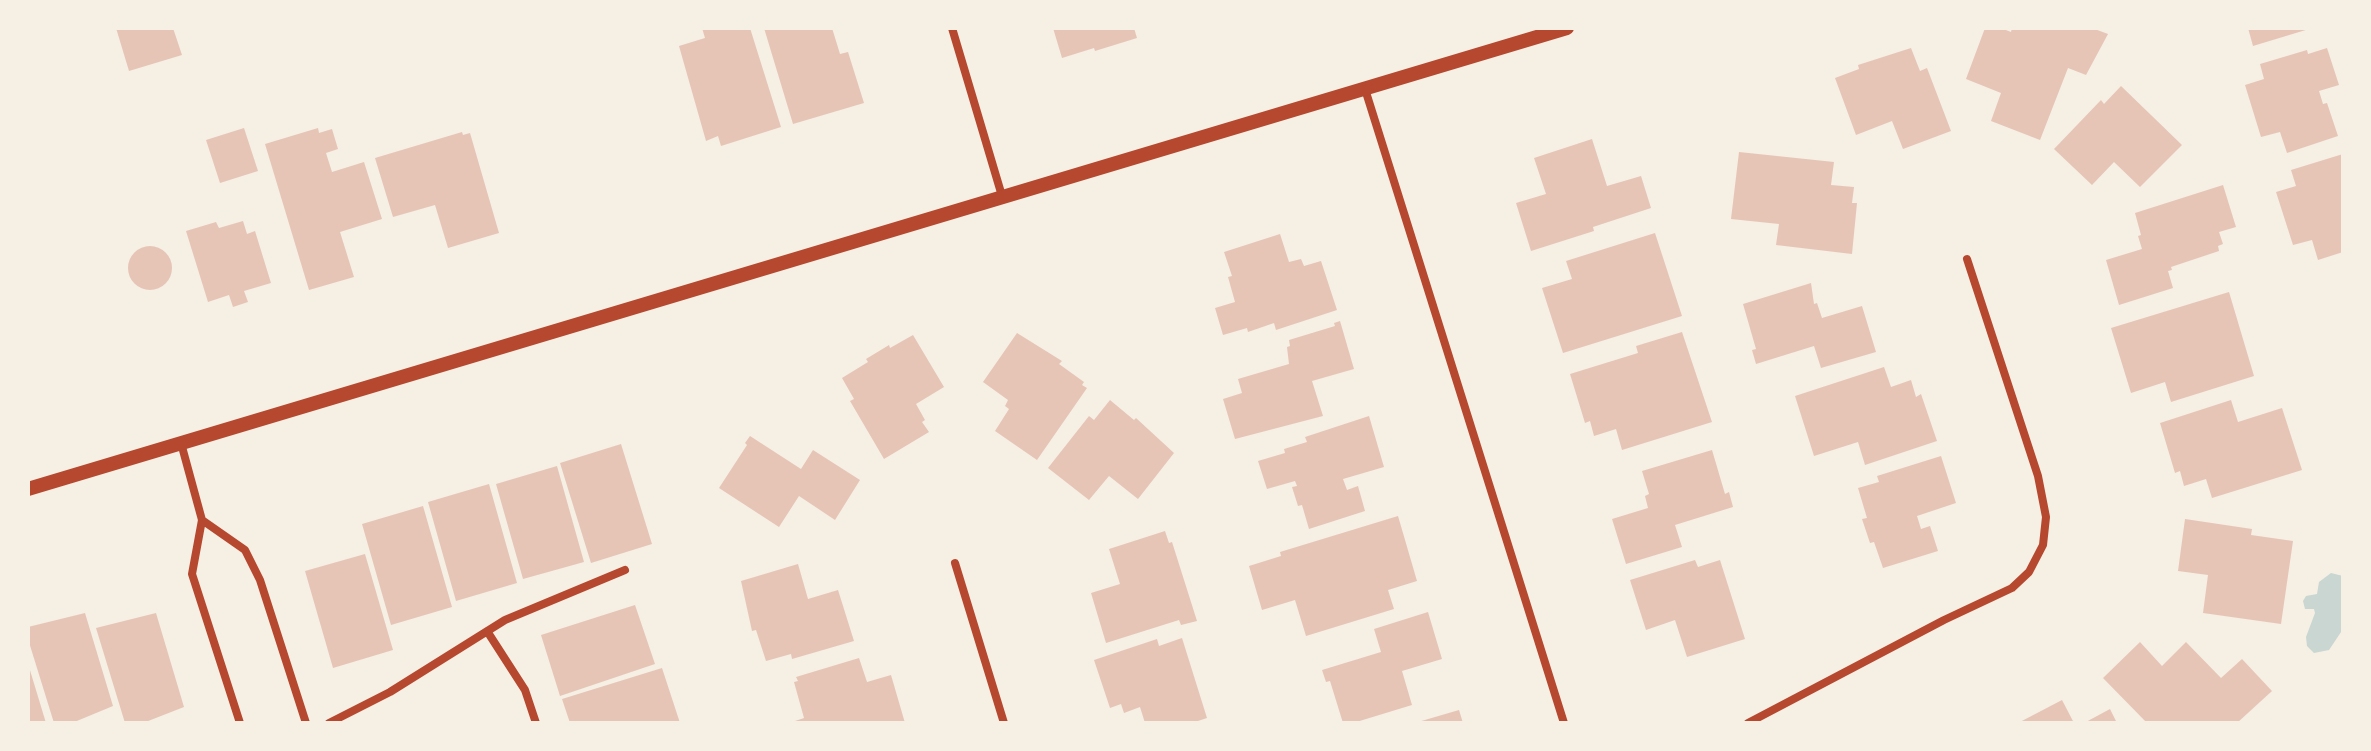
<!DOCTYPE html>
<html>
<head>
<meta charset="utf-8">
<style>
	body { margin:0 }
	#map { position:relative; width:2371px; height:751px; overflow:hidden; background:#f6efe4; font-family:"Nunito Sans",sans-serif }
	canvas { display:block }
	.frame { position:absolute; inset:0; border:30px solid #f6efe4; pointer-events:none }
</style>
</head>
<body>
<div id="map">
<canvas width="2371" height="751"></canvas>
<div class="frame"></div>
</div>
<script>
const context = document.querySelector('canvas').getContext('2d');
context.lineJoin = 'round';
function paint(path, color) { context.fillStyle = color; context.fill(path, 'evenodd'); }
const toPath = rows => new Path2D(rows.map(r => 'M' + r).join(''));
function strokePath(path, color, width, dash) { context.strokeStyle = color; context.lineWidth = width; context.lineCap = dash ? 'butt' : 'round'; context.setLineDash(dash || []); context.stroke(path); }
paint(toPath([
	[2331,573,2343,576,2343,629,2329,650,2314,653,2307,646,2306,637,2315,613,2314,609,2305,609,2303,601,2306,596,2317,594,2319,582]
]), '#c9d6d2');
paint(toPath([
	[116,28,173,28,182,55,129,71],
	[702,28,750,28,781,127,721,146,718,136,706,141,679,46,705,38],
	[764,28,832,28,840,54,848,52,864,103,793,124],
	[1053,28,1134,28,1137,38,1095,51,1094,48,1062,58],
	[1985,28,2001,28,2011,32,2012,28,2092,28,2108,34,2086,75,2068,68,2040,140,1991,121,2001,93,1966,79],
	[2248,28,2309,28,2309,29,2253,46],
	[1911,48,1920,71,1927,68,1951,131,1903,149,1892,121,1856,135,1835,78,1859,69,1858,65],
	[2327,48,2339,85,2319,91,2323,104,2327,103,2338,136,2287,153,2280,132,2261,137,2245,85,2264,79,2260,64,2307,50,2308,54],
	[2121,86,2182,145,2140,187,2114,162,2092,185,2054,149,2101,100,2104,104],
	[244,128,258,171,220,183,206,140],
	[318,128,319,133,332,129,338,149,326,153,332,172,364,162,382,219,340,232,354,277,309,290,265,144],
	[462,132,463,135,470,133,499,233,448,248,435,205,393,217,375,158],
	[1592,139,1607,186,1641,176,1651,208,1593,227,1594,231,1531,251,1516,203,1546,194,1534,158],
	[1739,152,1834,162,1831,185,1854,187,1852,203,1857,203,1852,254,1776,245,1779,224,1731,219],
	[2343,154,2343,252,2318,260,2312,240,2293,245,2276,192,2296,186,2291,170],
	[2223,185,2236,227,2219,232,2223,244,2218,246,2219,251,2171,267,2172,270,2168,271,2173,288,2119,305,2106,260,2142,249,2138,236,2141,235,2135,213],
	[243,221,247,234,255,231,271,283,244,291,248,302,233,307,229,295,208,302,186,231,216,222,219,228],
	[1655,233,1682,316,1563,353,1542,288,1572,279,1566,261],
	[1280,234,1289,262,1301,259,1304,266,1321,261,1337,310,1276,330,1274,323,1248,332,1247,328,1223,335,1215,308,1235,302,1228,277,1232,276,1224,252],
	'128 268a22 22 0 1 1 44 0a22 22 0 1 1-44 0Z',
	[1811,283,1814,304,1817,303,1822,318,1862,306,1876,352,1821,368,1814,346,1756,364,1752,350,1756,349,1743,304],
	[2229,292,2254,376,2171,402,2165,382,2131,393,2111,328],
	[1340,321,1354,369,1312,381,1323,416,1235,439,1223,399,1242,393,1238,379,1289,364,1287,347,1290,346,1289,340,1335,326,1334,323],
	[1682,332,1712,422,1622,450,1616,429,1594,436,1590,421,1585,423,1570,374,1638,353,1636,346],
	[1017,333,1062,361,1059,364,1084,382,1082,385,1087,388,1037,460,995,431,1009,409,1005,406,1008,400,983,382],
	[913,335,944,387,916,404,925,420,922,422,929,432,884,459,850,401,854,399,842,378,868,362,866,359,889,345,890,348],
	[1884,367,1891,387,1911,380,1916,397,1921,394,1937,441,1865,465,1858,442,1814,456,1795,396],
	[1110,400,1134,420,1136,418,1174,453,1138,499,1109,476,1089,500,1048,468,1089,416,1094,420],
	[2231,400,2238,422,2282,408,2302,470,2212,498,2206,479,2184,486,2180,471,2175,473,2160,423],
	[1369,416,1384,467,1343,479,1347,490,1358,486,1365,511,1309,529,1302,505,1298,506,1292,487,1297,486,1295,481,1267,489,1258,461,1285,453,1284,449,1307,442,1305,437],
	[750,436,801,469,813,450,860,480,835,520,799,496,779,527,719,488,747,445,745,443],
	[621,444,652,544,591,563,560,463],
	[1712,450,1725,494,1729,492,1733,507,1675,525,1682,547,1626,564,1612,519,1648,508,1645,496,1649,494,1642,471],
	[1941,456,1956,503,1917,516,1921,529,1930,526,1938,551,1883,568,1874,542,1870,543,1862,519,1867,518,1858,488,1879,482,1877,476],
	[557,466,584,562,523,579,496,484],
	[489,484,517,583,456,601,428,502],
	[423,506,452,607,391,625,362,524],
	[1398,516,1417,581,1388,590,1394,609,1306,636,1295,600,1262,610,1249,566,1281,556,1280,552],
	[2185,519,2252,529,2251,535,2293,541,2281,624,2203,613,2208,575,2178,571],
	[1165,531,1169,543,1172,542,1197,621,1181,625,1179,620,1106,643,1091,593,1120,584,1109,549],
	[365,554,393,650,333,668,305,571],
	[1695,560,1698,567,1720,560,1745,639,1687,657,1675,620,1646,630,1630,580],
	[798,564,808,599,838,590,854,641,792,659,791,654,766,661,756,630,752,631,741,581],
	[635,605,655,664,560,696,541,635],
	[1428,612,1442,659,1402,671,1412,705,1353,723,1343,723,1330,681,1326,682,1322,670,1381,652,1374,629],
	[85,613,113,706,72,723,54,723,28,639,28,627],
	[156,613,184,707,143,723,125,723,96,628],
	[1182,638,1207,718,1192,723,1145,723,1140,707,1124,713,1121,704,1110,708,1094,660,1157,639,1159,646],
	[2140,642,2162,666,2186,642,2221,678,2242,659,2272,691,2237,723,2147,723,2103,678],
	[859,658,867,682,891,675,905,723,789,723,804,718,794,682,798,681,796,677],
	[28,667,29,667,46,723,28,723],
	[662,668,680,723,570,723,562,699],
	[2062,700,2074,723,2018,723],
	[2110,709,2117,723,2084,723],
	[1459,710,1463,723,1418,723,1418,722]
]), '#e6c5b7');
strokePath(toPath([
	[952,28,1002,196],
	[1365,89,1564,723],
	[181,443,202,520,192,574,240,723],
	[202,520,245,550,260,580,306,723],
	[955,563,1004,723],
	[487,631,525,690,536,723],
	[329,723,390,692,505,620,625,570],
	[1748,723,1944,620,2012,588,2029,572,2043,545,2046,517,2038,476,1967,259]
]), '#b5482f', 8);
strokePath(toPath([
	[28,489,1567,28]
]), '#b5482f', 14);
</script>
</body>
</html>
